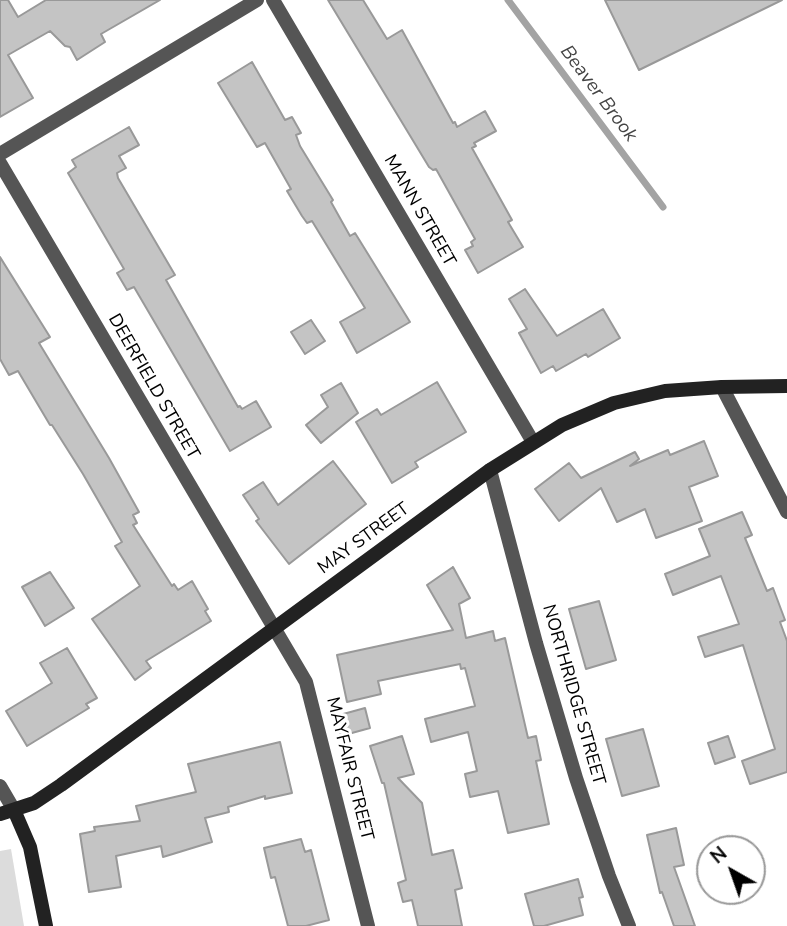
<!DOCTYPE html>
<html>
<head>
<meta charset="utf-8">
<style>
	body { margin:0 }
	#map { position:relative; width:787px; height:926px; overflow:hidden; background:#fff; font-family:"Nunito Sans",sans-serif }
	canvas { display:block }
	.north { position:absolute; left:696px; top:835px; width:70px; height:70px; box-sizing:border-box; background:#fff; border:2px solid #999; border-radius:50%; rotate:320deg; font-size:19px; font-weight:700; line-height:28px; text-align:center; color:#000 }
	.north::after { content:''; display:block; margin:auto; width:24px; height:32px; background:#000; clip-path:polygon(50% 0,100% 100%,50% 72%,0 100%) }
</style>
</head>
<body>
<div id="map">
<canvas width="787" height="926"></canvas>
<div class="north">N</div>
</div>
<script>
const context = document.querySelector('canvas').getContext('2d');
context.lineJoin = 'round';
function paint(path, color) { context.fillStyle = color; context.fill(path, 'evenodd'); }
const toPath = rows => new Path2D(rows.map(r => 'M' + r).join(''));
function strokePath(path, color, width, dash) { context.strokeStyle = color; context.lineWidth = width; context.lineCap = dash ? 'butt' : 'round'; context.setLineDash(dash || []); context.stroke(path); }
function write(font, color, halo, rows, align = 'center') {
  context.font = font + ' "Nunito Sans",sans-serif'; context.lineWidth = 6; context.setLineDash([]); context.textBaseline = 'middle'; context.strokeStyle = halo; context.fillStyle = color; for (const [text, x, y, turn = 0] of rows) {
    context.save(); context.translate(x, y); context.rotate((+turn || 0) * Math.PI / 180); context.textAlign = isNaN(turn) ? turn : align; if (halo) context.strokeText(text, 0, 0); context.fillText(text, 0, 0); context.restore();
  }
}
paint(toPath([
	[11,849,24,926,0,926,0,851]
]), '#dcdcdc');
strokePath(toPath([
	[508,0,663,207]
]), '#a3a3a3', 7);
const building = toPath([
	[0,0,8,0,18,17,46,0,160,0,101,34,105,42,77,60,70,47,65,46,50,31,8,55,33,98,0,117,0,0],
	[328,0,363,0,387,39,402,30,453,123,455,122,457,127,485,111,496,131,474,143,476,146,472,148,512,220,508,222,523,247,478,273,465,250,473,246,471,242,475,239,436,169,433,170,429,167,328,0],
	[605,0,782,0,639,70,605,0],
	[252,62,285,120,292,117,301,133,296,135,300,146,333,200,331,202,350,236,355,233,410,322,357,353,340,322,365,308,312,221,307,223,302,216,287,191,291,189,265,143,257,147,218,83,252,62],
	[129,127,139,145,119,156,126,168,117,173,118,178,175,275,166,280,238,407,240,406,242,409,256,401,271,427,230,451,134,287,127,290,117,273,124,269,68,173,76,167,72,160,129,127],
	[0,257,50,337,39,343,109,458,139,512,133,515,137,523,133,525,172,586,174,584,178,590,192,581,208,609,205,611,211,621,146,661,151,668,135,680,92,619,140,586,115,546,122,542,83,474,52,425,50,425,18,371,9,375,0,359,0,257],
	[525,289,557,336,603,309,620,338,588,357,586,354,556,371,553,366,541,373,519,333,527,329,509,299,525,289],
	[311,320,325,341,305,354,291,332,311,320],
	[437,382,466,432,415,462,418,467,392,483,356,422,377,409,381,415,437,382],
	[341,383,358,413,321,443,306,425,328,407,321,395,341,383],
	[704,441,718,476,689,487,702,521,656,538,645,509,617,522,601,488,559,521,535,489,569,463,581,478,635,452,639,459,630,466,668,450,670,455,704,441],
	[333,461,366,504,289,564,256,521,259,519,243,495,263,482,278,505,333,461],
	[742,512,752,535,745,538,767,591,773,588,785,620,780,622,787,641,787,772,750,784,742,761,775,749,743,645,705,657,698,637,739,624,721,576,673,595,665,574,710,556,699,529,742,512],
	[453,567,470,598,459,604,466,638,493,631,495,641,505,638,528,738,536,736,541,760,536,761,549,824,508,833,498,791,470,797,465,774,477,771,468,732,431,742,425,719,475,706,465,668,461,669,460,664,378,681,381,694,347,702,337,655,453,630,427,585,453,567],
	[50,572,74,608,45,626,22,587,50,572],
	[599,601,616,660,586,669,569,609,599,601],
	[67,648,97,698,86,704,89,708,27,746,6,711,52,683,40,663,67,648],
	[365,708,370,728,341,736,336,716,365,708],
	[643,729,659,786,622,796,606,739,643,729],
	[402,736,414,774,398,778,422,803,432,855,453,850,462,888,455,890,462,926,418,926,412,900,403,902,398,883,406,880,384,783,382,783,370,746,402,736],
	[728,736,735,757,715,764,708,743,728,736],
	[280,742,292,793,265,799,265,796,228,807,229,812,205,818,212,842,163,857,161,846,116,856,121,887,89,892,80,834,95,831,94,827,140,821,136,806,196,792,188,764,280,742],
	[676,828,684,865,674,867,695,926,674,926,662,892,660,893,647,835,676,828],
	[301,839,305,852,311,850,329,920,306,926,288,926,275,877,271,878,264,848,301,839],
	[578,879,583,897,579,898,583,915,544,926,534,926,525,894,578,879]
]);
paint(building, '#c4c4c4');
strokePath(building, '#999', 2);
strokePath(toPath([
	[273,0,533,442],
	[0,154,257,0],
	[0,163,306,682,368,926],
	[722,387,787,512],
	[490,470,536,643,576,778,609,876,629,926],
	[0,786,14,810]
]), '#555', 14);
strokePath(toPath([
	[14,810,30,847,46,926],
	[0,814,34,803,61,785,490,470,562,425,614,403,665,391,722,387,787,386]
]), '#222', 14);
write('18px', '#000', '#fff', [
	["MANN STREET",419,211,60],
	["DEERFIELD STREET",153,387,60],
	["MAY STREET",364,539,-36],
	["NORTHRIDGE STREET",573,695,74],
	["MAYFAIR STREET",349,769,76]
]);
write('italic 19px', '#444', '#fff', [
	["Beaver Brook",598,94,53]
]);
</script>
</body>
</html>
